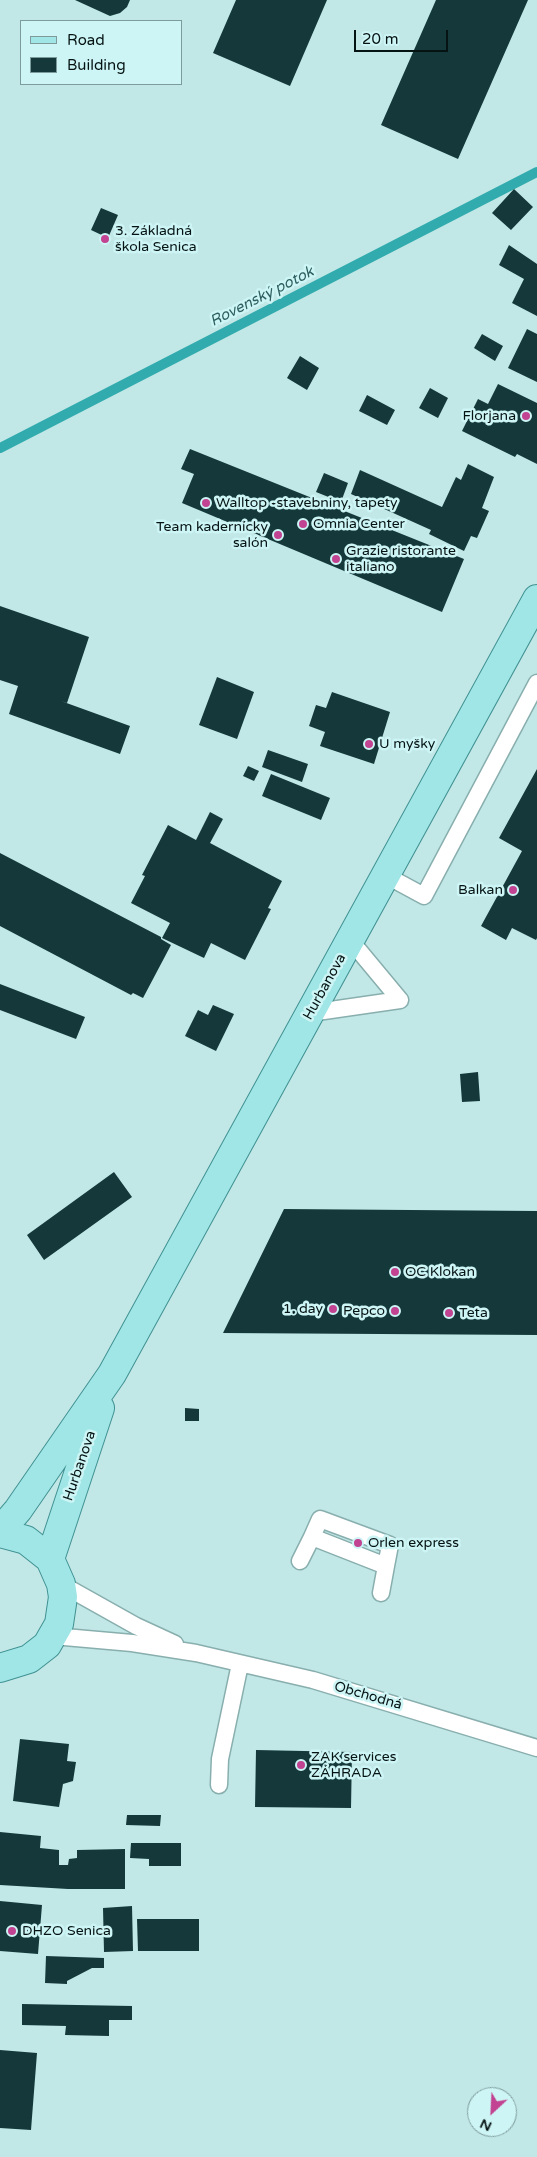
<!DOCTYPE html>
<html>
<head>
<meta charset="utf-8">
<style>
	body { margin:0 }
	#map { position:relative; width:537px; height:2157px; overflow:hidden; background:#c1e7e7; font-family:"Varela Round",sans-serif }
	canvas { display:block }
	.legend { position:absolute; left:20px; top:20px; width:162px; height:65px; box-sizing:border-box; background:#cef5f5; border:1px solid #7e9b9b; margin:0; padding:6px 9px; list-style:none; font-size:15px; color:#061313 }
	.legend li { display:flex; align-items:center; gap:10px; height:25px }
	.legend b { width:25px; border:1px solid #7e9b9b }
	.north { position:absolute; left:467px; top:2087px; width:50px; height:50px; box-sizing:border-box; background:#cef5f5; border:1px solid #7e9b9b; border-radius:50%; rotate:205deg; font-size:14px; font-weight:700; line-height:20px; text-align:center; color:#061313 }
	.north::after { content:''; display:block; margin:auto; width:18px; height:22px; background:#c24391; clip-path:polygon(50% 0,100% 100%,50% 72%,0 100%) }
	.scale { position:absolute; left:354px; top:30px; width:94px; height:22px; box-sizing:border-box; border:2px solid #061313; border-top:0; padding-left:6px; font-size:15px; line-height:18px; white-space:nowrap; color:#061313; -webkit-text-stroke:4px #cef5f5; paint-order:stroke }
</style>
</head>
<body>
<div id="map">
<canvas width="537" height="2157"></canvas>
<ul class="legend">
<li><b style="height:6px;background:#a0e6e7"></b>Road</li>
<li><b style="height:14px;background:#15393a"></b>Building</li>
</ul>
<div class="north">N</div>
<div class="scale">20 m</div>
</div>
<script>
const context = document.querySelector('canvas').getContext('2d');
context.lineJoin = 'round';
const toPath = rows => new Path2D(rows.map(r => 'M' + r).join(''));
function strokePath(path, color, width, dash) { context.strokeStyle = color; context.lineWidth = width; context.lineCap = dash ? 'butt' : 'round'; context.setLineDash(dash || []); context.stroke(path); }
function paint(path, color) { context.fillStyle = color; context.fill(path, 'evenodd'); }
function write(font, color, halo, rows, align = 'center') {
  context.font = font + ' "Varela Round",sans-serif'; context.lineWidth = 5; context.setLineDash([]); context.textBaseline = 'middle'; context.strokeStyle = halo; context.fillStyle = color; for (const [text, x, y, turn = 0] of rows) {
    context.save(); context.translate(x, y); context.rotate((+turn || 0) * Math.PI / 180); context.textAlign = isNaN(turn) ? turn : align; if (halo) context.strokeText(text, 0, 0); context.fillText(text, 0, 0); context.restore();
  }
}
strokePath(toPath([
	[0,448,537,172]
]), '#31abad', 10);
paint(toPath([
	[75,0,130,0,127,7,120,13,110,16],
	[236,0,327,0,290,86,213,53],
	[436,0,528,0,458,159,381,125],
	[514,189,533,207,511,230,492,213],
	[101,208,118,215,108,238,91,230],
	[509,245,537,264,537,316,512,303,524,279,499,265],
	[527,329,537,334,537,382,508,368],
	[482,334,503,346,495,361,474,348],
	[300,356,319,368,307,390,287,378],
	[498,384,537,403,537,464,517,454,515,457,462,431,478,399,488,404],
	[430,388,448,398,438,418,419,408],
	[367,395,395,410,387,425,359,411],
	[190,449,464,559,442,612,182,503,194,474,181,469],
	[468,464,494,477,482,508,489,511,477,538,471,536,464,551,429,534,431,530,351,494,360,470,442,507,456,477,461,480],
	[324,473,348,483,341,502,316,492],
	[0,606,89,637,67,703,61,701,130,726,120,754,9,714,18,686,0,680],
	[217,677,254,692,237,739,199,725],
	[332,692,390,712,374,764,320,746,325,732,309,726,316,705,326,708],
	[268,750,308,764,302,782,262,767],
	[248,766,259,771,254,781,243,776],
	[537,769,537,938,536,940,512,928,506,940,481,926,522,851,499,838],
	[271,774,330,798,321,820,262,796],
	[210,812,223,819,210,843,282,881,268,908,271,909,245,960,211,943,204,958,162,938,170,923,131,903,145,876,142,875,168,825,196,840],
	[0,853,161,937,161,939,171,945,143,998,133,993,131,995,0,926],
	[0,984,85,1017,76,1039,0,1010],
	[213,1005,234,1014,216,1051,185,1036,198,1010,208,1015],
	[478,1072,480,1101,462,1102,460,1074],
	[114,1172,132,1197,44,1260,27,1235],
	[284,1209,537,1211,537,1335,223,1333],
	[185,1408,199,1409,199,1421,185,1421],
	[20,1739,69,1744,67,1761,76,1762,73,1781,63,1784,59,1807,13,1801],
	[256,1750,352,1752,351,1808,255,1807],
	[127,1815,161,1815,160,1826,126,1825],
	[0,1832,41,1836,40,1848,59,1850,59,1865,68,1865,69,1859,77,1858,77,1850,125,1849,125,1889,68,1889,0,1885],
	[131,1843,181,1843,181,1866,149,1866,149,1859,130,1858],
	[0,1901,42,1905,38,1954,0,1951],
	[132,1906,133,1951,104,1952,103,1908],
	[137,1919,199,1919,199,1951,138,1951],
	[46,1956,104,1958,104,1968,92,1968,67,1981,67,1984,45,1983],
	[22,2004,132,2006,132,2020,109,2020,109,2036,65,2035,66,2026,22,2025],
	[0,2050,37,2053,31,2130,0,2128]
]), '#15393a');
const service = toPath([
	[387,876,424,896,537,683],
	[351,941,400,1000],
	[310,1013,400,1000],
	[312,1537,320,1519,390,1545,386,1566],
	[300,1561,312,1537,386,1566,381,1593],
	[61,1584,136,1626,175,1644],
	[53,1636,132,1643,196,1653,313,1680,537,1748],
	[219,1785,220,1759,240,1664]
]);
const primary = toPath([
	[0,1531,18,1510,112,1374,537,599],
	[0,1533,26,1540,50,1559,61,1584,63,1597,59,1624,47,1645,29,1659,0,1668],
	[50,1559,100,1408]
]);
strokePath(service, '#89aeae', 19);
strokePath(primary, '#419192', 30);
strokePath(service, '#fff', 16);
strokePath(primary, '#a0e6e7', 28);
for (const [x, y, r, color] of [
	[105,239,5,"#c24391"],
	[526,416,5,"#c24391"],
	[206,503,5,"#c24391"],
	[303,524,5,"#c24391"],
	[278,535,5,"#c24391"],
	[336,559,5,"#c24391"],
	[369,744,5,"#c24391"],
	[513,890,5,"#c24391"],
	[395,1272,5,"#c24391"],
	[333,1309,5,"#c24391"],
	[395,1311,5,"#c24391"],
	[449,1313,5,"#c24391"],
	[358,1543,5,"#c24391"],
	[301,1765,5,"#c24391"],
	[12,1931,5,"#c24391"]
]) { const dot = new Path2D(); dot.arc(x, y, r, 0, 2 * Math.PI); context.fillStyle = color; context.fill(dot); strokePath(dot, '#cef5f5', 2); }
write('14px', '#061313', '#cef5f5', [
	["3. Základná",115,231],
	["škola Senica",115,247],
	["Florjana",516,416,"right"],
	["Walltop -stavebniny, tapety",216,503],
	["Omnia Center",313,524],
	["Team kadernícky",268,527,"right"],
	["salón",268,543,"right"],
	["Grazie ristorante",346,551],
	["italiano",346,567],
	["U myšky",379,744],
	["Balkan",503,890,"right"],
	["OC Klokan",405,1272],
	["1. day",323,1309,"right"],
	["Pepco",385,1311,"right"],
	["Teta",459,1313],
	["Orlen express",368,1543],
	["ZAK services",311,1757],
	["ZÁHRADA",311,1773],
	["DHZO Senica",22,1931]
], 'left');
write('14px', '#061313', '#cef5f5', [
	["Hurbanova",325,987,-61],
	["Hurbanova",80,1466,-71],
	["Obchodná",368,1696,16]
]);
write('italic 15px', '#2e5f60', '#cef5f5', [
	["Rovenský potok",262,297,-27]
]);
</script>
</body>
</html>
